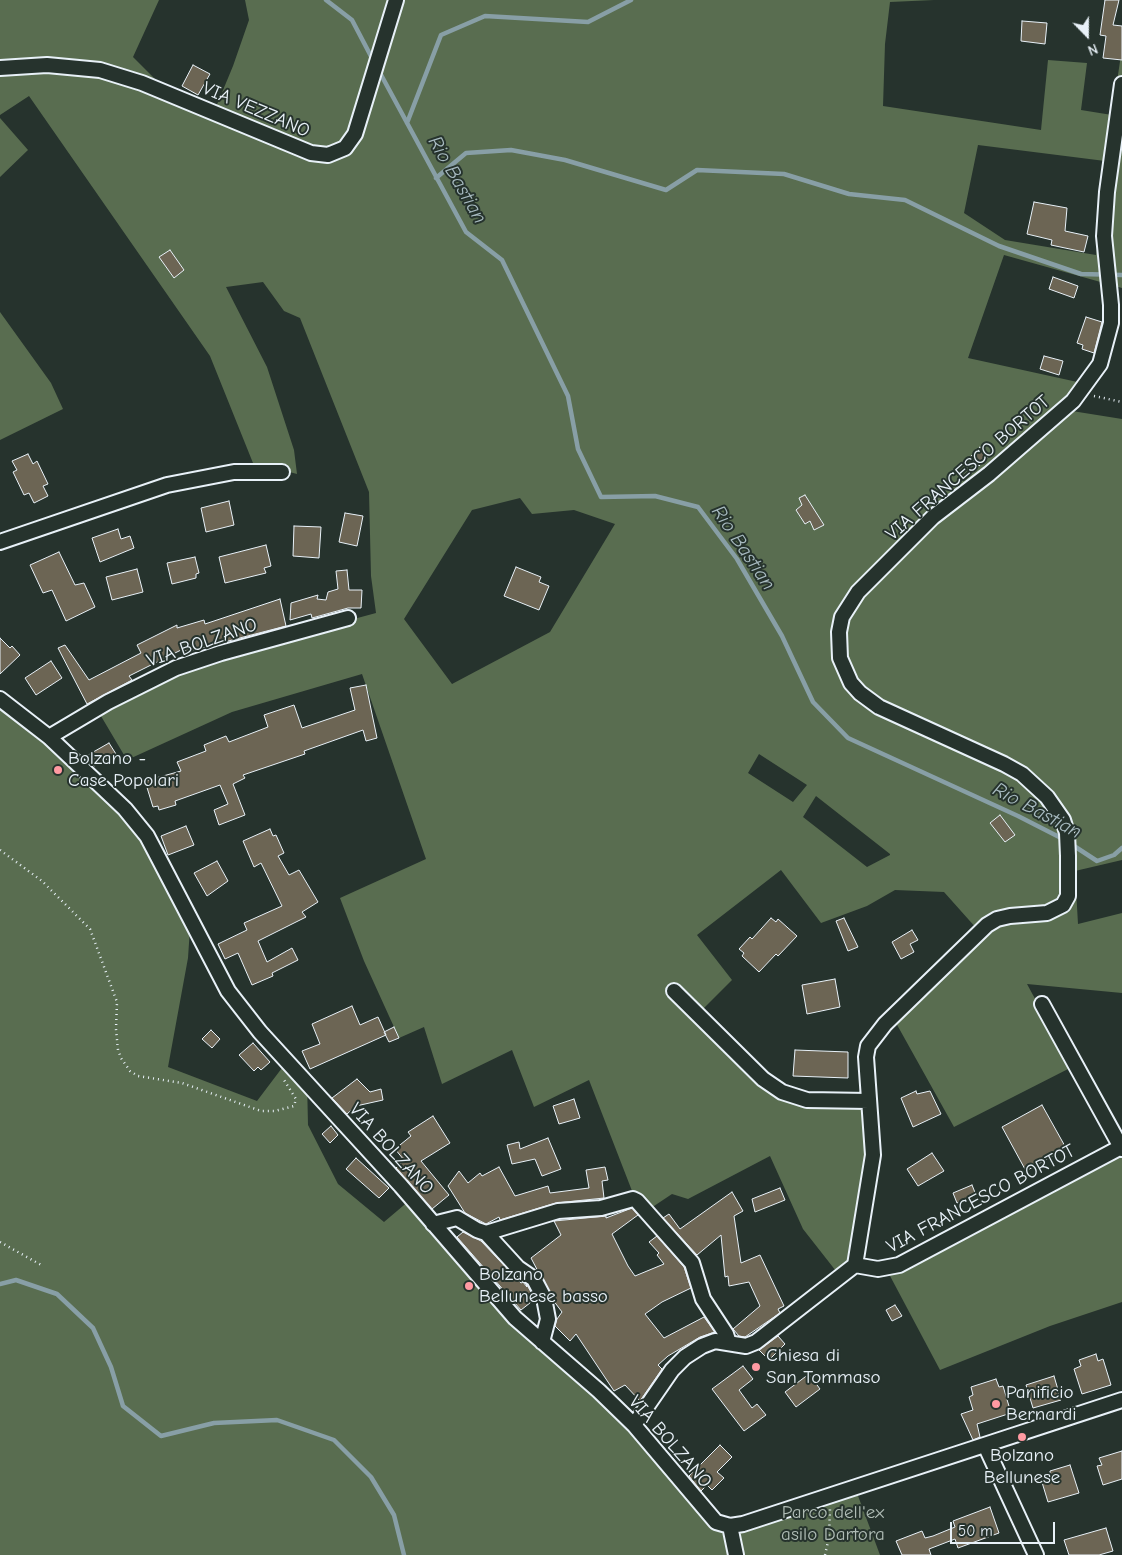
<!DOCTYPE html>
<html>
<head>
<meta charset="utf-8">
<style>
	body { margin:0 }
	#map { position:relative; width:1122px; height:1555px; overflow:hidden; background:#26332d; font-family:"Comic Neue",sans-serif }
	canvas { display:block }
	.north { position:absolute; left:1062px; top:10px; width:50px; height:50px; -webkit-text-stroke:4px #26332d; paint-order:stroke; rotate:158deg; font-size:14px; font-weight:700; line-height:20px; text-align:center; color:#e8f1f8 }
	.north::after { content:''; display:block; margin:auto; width:18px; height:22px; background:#e8f1f8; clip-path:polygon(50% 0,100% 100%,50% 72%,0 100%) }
	.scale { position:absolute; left:950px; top:1522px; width:105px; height:22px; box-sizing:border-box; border:2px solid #e8f1f8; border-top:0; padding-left:6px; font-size:15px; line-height:18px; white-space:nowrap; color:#e8f1f8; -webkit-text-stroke:4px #26332d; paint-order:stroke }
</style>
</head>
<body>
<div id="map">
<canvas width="1122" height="1555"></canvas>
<div class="north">N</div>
<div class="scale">50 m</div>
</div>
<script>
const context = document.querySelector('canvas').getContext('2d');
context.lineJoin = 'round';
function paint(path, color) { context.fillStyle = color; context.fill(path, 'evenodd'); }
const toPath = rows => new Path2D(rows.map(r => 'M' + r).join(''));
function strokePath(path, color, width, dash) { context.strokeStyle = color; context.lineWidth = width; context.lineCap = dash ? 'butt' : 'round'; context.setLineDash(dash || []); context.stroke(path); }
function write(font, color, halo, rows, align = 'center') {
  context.font = font + ' "Comic Neue",sans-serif'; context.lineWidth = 4; context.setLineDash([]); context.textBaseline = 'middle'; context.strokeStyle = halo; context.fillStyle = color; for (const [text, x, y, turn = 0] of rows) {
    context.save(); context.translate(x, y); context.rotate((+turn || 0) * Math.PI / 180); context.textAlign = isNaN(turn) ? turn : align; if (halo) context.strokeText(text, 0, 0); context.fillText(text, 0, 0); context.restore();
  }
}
paint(toPath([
	[0,0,159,0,133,57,159,83,216,107,233,66,249,20,245,0,934,0,890,2,885,44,883,106,1041,130,1048,60,1087,63,1081,110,1112,115,1122,48,1122,288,1004,255,968,358,1082,383,1072,411,1122,419,1122,860,1075,871,1078,924,1122,913,1122,993,1027,984,1072,1067,954,1127,891,1014,977,929,944,892,895,890,867,906,821,923,781,870,697,935,732,980,692,1020,728,1052,767,1092,869,1097,864,1239,843,1280,803,1229,770,1156,688,1199,672,1194,648,1210,634,1196,589,1080,534,1107,512,1050,442,1084,424,1027,399,1038,364,961,340,898,426,859,362,674,232,712,127,760,98,711,140,687,250,647,376,613,371,576,369,492,300,318,284,311,263,282,226,287,267,367,294,450,297,474,282,470,255,468,210,356,29,96,0,115],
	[978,145,1105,161,1096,255,1005,240,964,213],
	[520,498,532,514,574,510,615,524,550,632,452,684,404,619,472,510],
	[759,754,807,785,793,802,748,773],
	[816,796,890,854,890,855,867,867,803,817],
	[0,118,28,150,0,177],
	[0,312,51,383,63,409,0,440],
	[0,705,45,740,134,827,190,928,188,958,168,1067,257,1101,288,1060,307,1080,308,1125,338,1184,384,1222,410,1200,540,1347,634,1433,718,1529,854,1485,880,1555,0,1555],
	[1122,1144,1122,1302,1050,1326,940,1370,889,1274,1000,1208]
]), '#596d50');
strokePath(toPath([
	[326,0,352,20,374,62],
	[379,71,466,232,502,260,568,396,578,449,601,497,655,496,698,507,737,559,782,636,813,702,848,738,1018,816,1065,840],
	[407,123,441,35,485,16,588,22,631,0],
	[436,178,466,153,511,150,565,160,666,190,697,170,784,174,849,194,905,200,999,246,1081,274,1122,275],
	[1071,844,1097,861,1114,855,1122,848],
	[0,1284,16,1280,57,1294,93,1328,111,1367,123,1406,161,1436,214,1423,277,1420,334,1440,371,1477,394,1515,404,1555]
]), '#889fa6', 4.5);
const building = toPath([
	[1105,0,1119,0,1113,25,1122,26,1122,60,1103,58,1106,36,1100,35,1105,0],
	[1022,21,1047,23,1045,44,1021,41,1022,21],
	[193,65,210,74,198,95,182,86,193,65],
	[1034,202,1067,208,1065,231,1088,236,1084,252,1051,245,1052,240,1027,234,1034,202],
	[170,250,184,270,174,278,159,257,170,250],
	[1053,277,1078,286,1074,298,1049,289,1053,277],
	[1086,317,1102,322,1094,353,1082,349,1083,345,1077,343,1086,317],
	[1044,356,1063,361,1059,375,1040,369,1044,356],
	[980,447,989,456,979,466,970,457,980,447],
	[28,454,33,464,37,461,48,484,43,486,48,496,34,503,29,493,24,495,13,472,17,470,12,461,28,454],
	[805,495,824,525,814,530,810,521,805,524,796,510,802,505,799,498,805,495],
	[229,501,234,525,206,532,201,508,229,501],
	[345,513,363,516,357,546,339,542,345,513],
	[294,526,321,527,319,558,293,556,294,526],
	[118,529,121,539,130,536,134,548,100,562,92,538,118,529],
	[266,545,271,566,264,568,266,573,225,583,219,557,266,545],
	[59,552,75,585,84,583,95,607,66,621,52,590,43,593,30,565,59,552],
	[195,557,199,573,196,574,196,578,172,584,167,563,195,557],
	[516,567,541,577,539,582,549,586,539,610,504,596,516,567],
	[137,569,143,592,112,600,106,577,137,569],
	[347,570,349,590,362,590,361,608,348,608,312,618,311,614,290,620,291,603,318,595,317,599,326,600,328,592,338,589,336,571,347,570],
	[280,599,286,626,186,652,185,648,129,676,132,680,87,704,58,648,65,645,89,680,141,653,137,645,177,625,177,628,204,620,205,624,280,599],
	[0,638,10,648,12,646,20,655,0,674,0,638],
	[51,661,62,678,36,695,25,678,51,661],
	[366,685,377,738,366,741,363,730,304,751,305,754,243,775,245,778,233,784,245,815,219,825,214,810,228,804,220,785,175,801,176,805,159,810,158,806,153,807,145,781,181,771,177,762,206,751,204,745,226,736,229,742,268,727,264,715,294,705,302,728,355,710,350,688,366,685],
	[109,743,116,754,94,766,88,755,109,743],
	[1000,815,1015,835,1005,842,990,823,1000,815],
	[186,826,194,845,168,855,161,836,186,826],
	[270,829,273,836,276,835,284,853,278,856,289,875,299,870,318,902,302,912,306,917,258,941,267,962,292,948,298,960,272,973,273,976,252,985,238,953,225,959,218,944,247,930,244,923,282,906,261,863,254,867,243,841,270,829],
	[217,861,228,881,207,896,194,873,217,861],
	[771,918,776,922,778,919,797,936,778,956,776,954,759,972,742,956,744,953,739,949,750,937,752,939,771,918],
	[844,918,858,947,848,951,836,921,844,918],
	[912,930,918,940,910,944,914,952,901,959,892,942,912,930],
	[835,979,840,1007,807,1014,802,985,835,979],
	[352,1006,360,1025,378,1017,386,1035,310,1069,302,1051,320,1044,312,1024,352,1006],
	[394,1027,399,1038,389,1042,384,1032,394,1027],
	[211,1030,220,1039,212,1048,202,1039,211,1030],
	[253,1043,270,1062,261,1070,258,1067,254,1071,239,1055,253,1043],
	[795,1050,848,1052,848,1078,793,1076,795,1050],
	[357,1079,370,1092,381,1089,383,1100,356,1106,347,1114,332,1098,357,1079],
	[916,1091,917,1094,930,1091,941,1114,913,1127,901,1098,916,1091],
	[574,1099,580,1118,559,1124,553,1106,574,1099],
	[1042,1105,1066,1148,1026,1171,1002,1127,1042,1105],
	[433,1116,450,1143,421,1161,449,1195,432,1209,396,1168,404,1160,395,1149,411,1136,408,1132,433,1116],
	[331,1126,338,1135,330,1143,322,1134,331,1126],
	[548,1138,561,1169,542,1176,535,1159,512,1164,507,1145,519,1142,520,1149,548,1138],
	[932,1153,944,1171,918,1186,907,1169,932,1153],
	[356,1158,389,1188,379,1198,346,1169,356,1158],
	[499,1167,515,1196,548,1186,550,1193,589,1188,586,1170,605,1167,608,1180,602,1181,604,1198,556,1203,500,1220,499,1217,486,1224,465,1213,448,1186,459,1171,468,1183,480,1173,482,1176,499,1167],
	[972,1185,976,1195,957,1203,953,1193,972,1185],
	[780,1188,785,1200,755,1212,752,1199,780,1188],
	[732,1192,743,1211,734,1216,741,1263,760,1255,784,1306,778,1309,780,1313,745,1337,739,1336,733,1329,760,1306,749,1282,729,1286,728,1276,725,1277,721,1235,697,1255,663,1218,669,1214,680,1229,732,1192],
	[632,1208,638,1215,612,1234,628,1266,635,1276,664,1264,657,1255,659,1253,649,1242,657,1236,684,1267,691,1288,662,1302,645,1314,664,1338,704,1317,715,1332,700,1337,668,1356,658,1365,662,1369,640,1401,625,1385,614,1391,576,1334,570,1341,555,1326,557,1319,562,1312,553,1300,531,1258,561,1235,554,1221,606,1216,606,1218,632,1208],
	[463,1232,481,1241,521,1283,523,1282,527,1287,526,1284,527,1285,535,1299,521,1310,457,1237,463,1232],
	[895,1305,902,1316,892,1321,886,1310,895,1305],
	[778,1336,785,1344,769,1360,759,1350,778,1336],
	[1096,1354,1098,1361,1103,1359,1111,1385,1082,1394,1074,1369,1081,1366,1079,1360,1096,1354],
	[743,1366,753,1379,739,1390,752,1408,757,1404,766,1415,744,1431,712,1389,743,1366],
	[809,1374,820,1389,796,1407,785,1392,809,1374],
	[1054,1376,1061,1400,1033,1408,1026,1385,1054,1376],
	[996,1379,999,1387,1003,1386,1011,1413,977,1424,980,1437,973,1440,961,1414,973,1410,969,1397,973,1395,971,1387,996,1379],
	[720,1445,732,1457,717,1472,724,1478,712,1490,707,1485,701,1491,689,1476,720,1445],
	[1122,1451,1122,1479,1103,1485,1097,1466,1102,1465,1099,1458,1122,1451],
	[1070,1465,1079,1493,1048,1502,1041,1479,1050,1476,1050,1471,1070,1465],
	[990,1507,999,1533,958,1548,955,1539,929,1549,931,1555,902,1555,896,1541,922,1531,925,1538,933,1536,955,1527,953,1521,990,1507],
	[1106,1528,1113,1551,1099,1555,1069,1555,1064,1540,1106,1528]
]);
paint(building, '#6c6554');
strokePath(building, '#e8f1f8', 1);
const minor = toPath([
	[0,68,47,65,100,70,142,83,311,153,328,155,345,148,355,134,396,0],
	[0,542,167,485,234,472,282,472],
	[0,699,49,737,125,809,147,836,157,855,228,991,260,1032,401,1186,515,1318,599,1391,634,1425,716,1522,730,1526,743,1524,1122,1400],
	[49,737,108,702,176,668,221,653,348,618],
	[674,991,763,1079,782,1092,807,1100,869,1101],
	[1042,1004,1122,1149],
	[433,1224,457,1218,477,1230,486,1233,558,1211,601,1208,633,1199,637,1201,692,1263,703,1299,726,1334,729,1343],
	[486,1233,518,1268,534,1279,544,1298,548,1319,542,1342],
	[855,1265,873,1155,866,1057,868,1046,885,1024,987,925,997,919,1010,916,1047,913,1063,905,1068,896,1068,856,1067,833,1063,820,1047,797,1022,774,1004,764,879,707,860,693,851,683,840,658,839,632,842,617,858,592,933,517,989,474,1073,401,1100,364,1111,323,1111,305,1104,236,1107,192,1122,84],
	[634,1425,672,1370,685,1357,702,1346,715,1341,746,1346,756,1342,855,1265,878,1269,899,1265,1121,1147],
	[985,1445,1036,1555],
	[730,1526,736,1555]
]);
strokePath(minor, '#e8f1f8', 18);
strokePath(toPath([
	[1094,396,1122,402],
	[0,850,42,881,90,929,117,1002,116,1029,118,1050,121,1058,130,1071,138,1076,182,1083,261,1111,275,1111,294,1106,296,1099,284,1080],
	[0,1242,43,1266],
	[825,1555,829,1537,830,1509]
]), '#e8f1f8', 2.5, [1, 4]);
strokePath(minor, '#26332d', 14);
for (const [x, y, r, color] of [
	[58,770,5,"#ff9aa2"],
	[469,1286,5,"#ff9aa2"],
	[756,1367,5,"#ff9aa2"],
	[996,1404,5,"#ff9aa2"],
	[1022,1437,5,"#ff9aa2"]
]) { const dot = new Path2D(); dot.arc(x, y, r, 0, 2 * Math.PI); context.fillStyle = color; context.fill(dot); strokePath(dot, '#26332d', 2); }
write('19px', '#e8f1f8', '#26332d', [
	["VIA VEZZANO",256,110,23],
	["VIA FRANCESCO BORTOT",968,468,-41],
	["VIA BOLZANO",202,643,-19],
	["VIA BOLZANO",391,1149,48],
	["VIA FRANCESCO BORTOT",981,1199,-28],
	["VIA BOLZANO",670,1442,49]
]);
write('19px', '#e8f1f8', '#26332d', [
	["Bolzano -",68,759],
	["Case Popolari",68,781],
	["Bolzano",479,1275],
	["Bellunese basso",479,1297],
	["Chiesa di",766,1356],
	["San Tommaso",766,1378],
	["Panificio",1006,1393],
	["Bernardi",1006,1415],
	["Bolzano",1022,1456,"center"],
	["Bellunese",1022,1478,"center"]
], 'left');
write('19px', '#afbcb5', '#26332d', [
	["Parco dell'ex",833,1513],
	["asilo Dartora",833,1535]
]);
write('italic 20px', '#a8bbc1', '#26332d', [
	["Rio Bastian",457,180,60],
	["Rio Bastian",743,548,56],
	["Rio Bastian",1037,811,28]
]);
</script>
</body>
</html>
